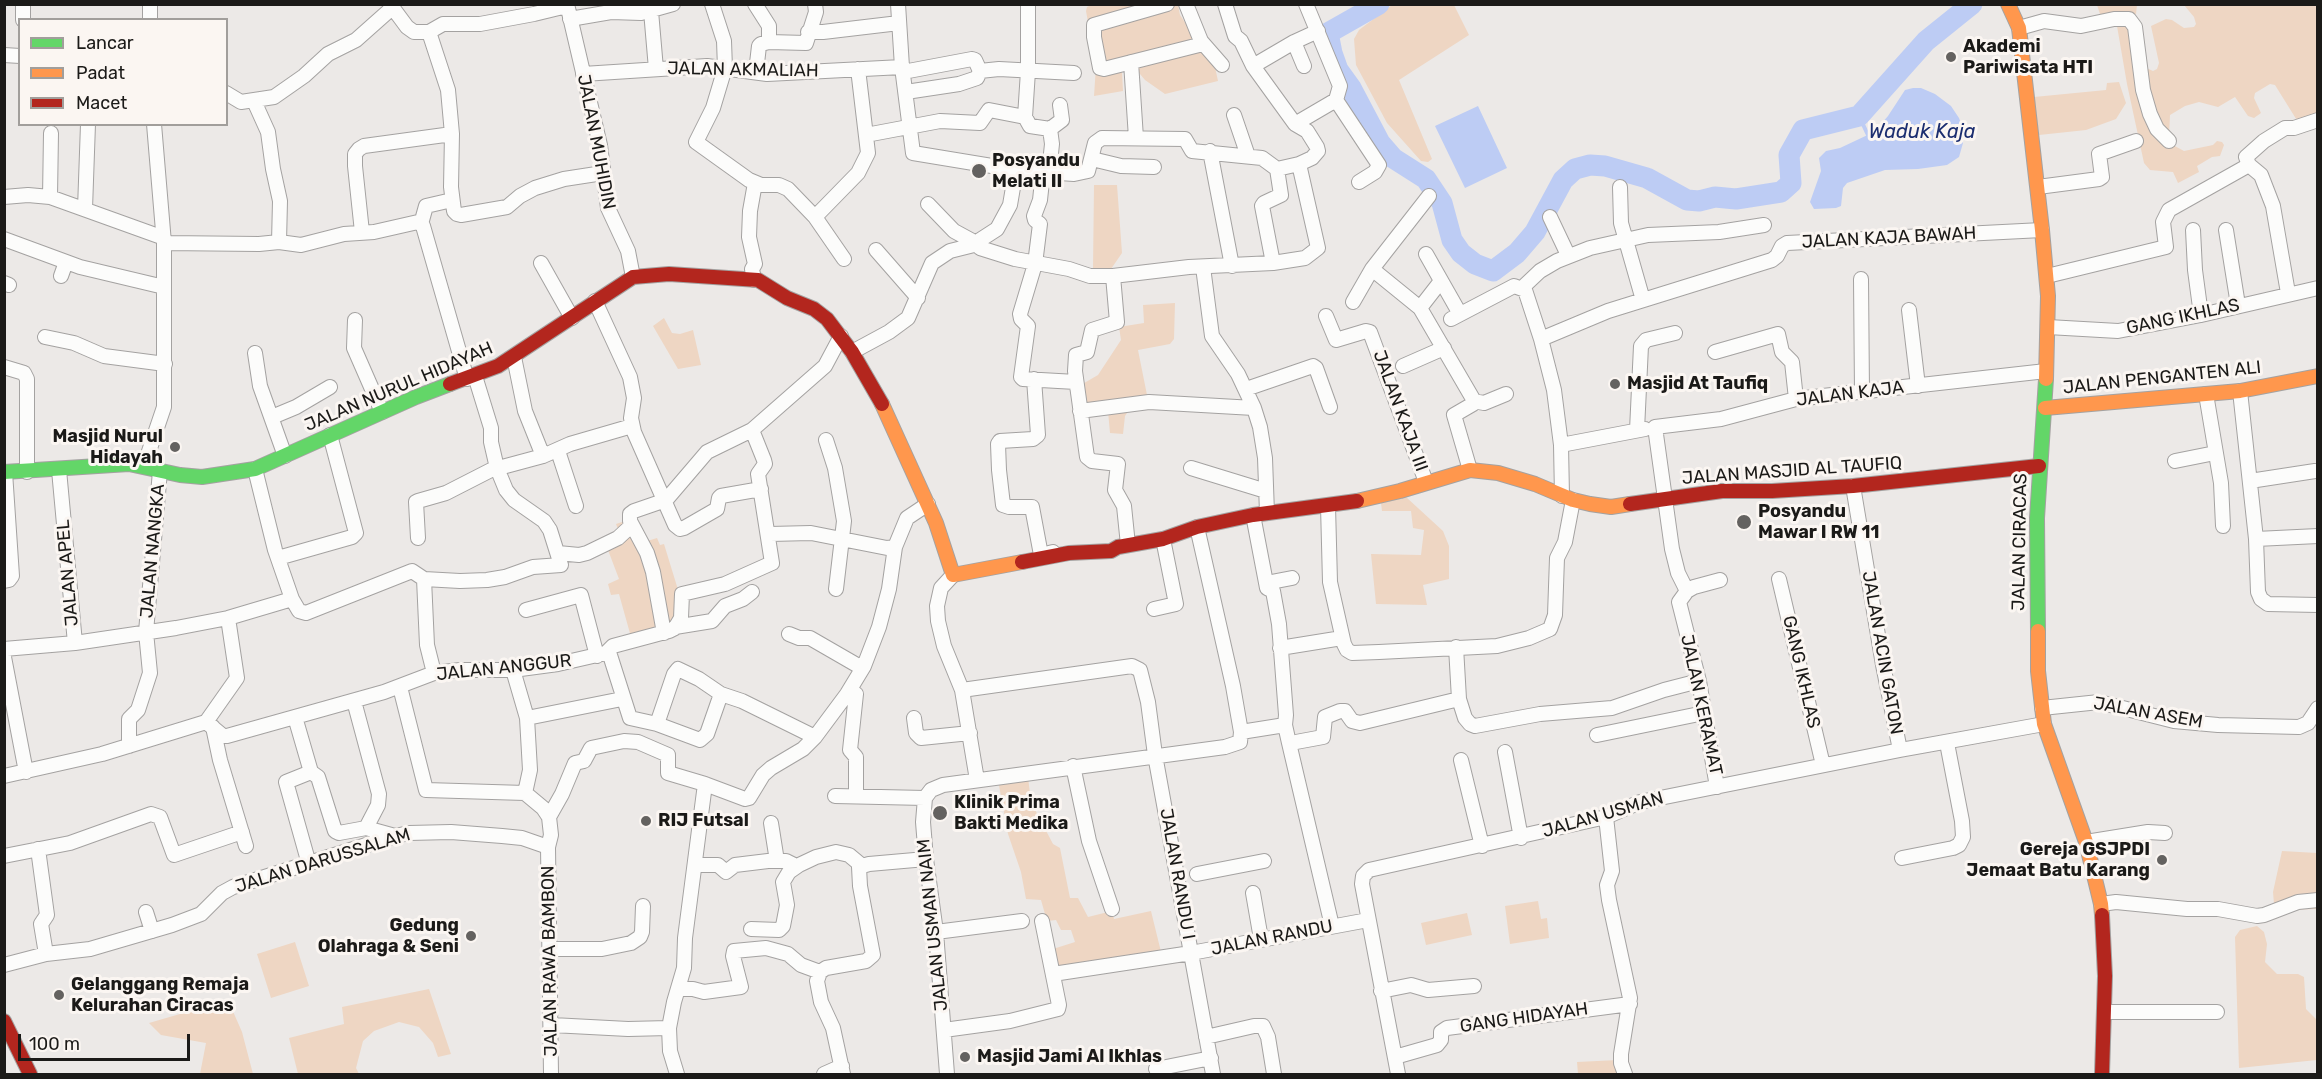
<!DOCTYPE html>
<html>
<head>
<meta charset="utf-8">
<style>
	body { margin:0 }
	#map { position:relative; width:2322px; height:1079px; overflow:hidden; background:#ece9e7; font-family:Rubik,sans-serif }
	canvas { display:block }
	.frame { position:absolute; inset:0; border:6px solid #1b1a18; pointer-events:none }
	.legend { position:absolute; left:18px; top:18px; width:210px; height:108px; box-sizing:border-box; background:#fbf6f2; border:2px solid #a19e9b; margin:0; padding:8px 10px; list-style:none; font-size:18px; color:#1b1a18 }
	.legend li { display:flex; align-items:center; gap:12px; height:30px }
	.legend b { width:30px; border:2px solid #a19e9b }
	.scale { position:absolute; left:18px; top:1034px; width:172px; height:27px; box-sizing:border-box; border:3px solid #1b1a18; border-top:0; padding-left:8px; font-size:18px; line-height:21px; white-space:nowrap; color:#1b1a18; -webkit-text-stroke:4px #fbf6f2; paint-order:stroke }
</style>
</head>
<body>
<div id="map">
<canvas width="2322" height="1079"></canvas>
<div class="frame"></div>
<ul class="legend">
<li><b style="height:8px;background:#63d668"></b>Lancar</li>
<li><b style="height:8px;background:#ff974d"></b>Padat</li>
<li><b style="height:8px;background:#b3261e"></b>Macet</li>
</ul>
<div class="scale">100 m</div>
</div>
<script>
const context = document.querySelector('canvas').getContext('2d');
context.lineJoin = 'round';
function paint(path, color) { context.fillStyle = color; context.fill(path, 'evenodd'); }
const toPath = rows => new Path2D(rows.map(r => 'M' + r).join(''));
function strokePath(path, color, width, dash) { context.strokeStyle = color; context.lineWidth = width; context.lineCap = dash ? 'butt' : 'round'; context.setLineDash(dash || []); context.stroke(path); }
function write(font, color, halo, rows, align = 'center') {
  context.font = font + ' Rubik,sans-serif'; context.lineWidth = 6; context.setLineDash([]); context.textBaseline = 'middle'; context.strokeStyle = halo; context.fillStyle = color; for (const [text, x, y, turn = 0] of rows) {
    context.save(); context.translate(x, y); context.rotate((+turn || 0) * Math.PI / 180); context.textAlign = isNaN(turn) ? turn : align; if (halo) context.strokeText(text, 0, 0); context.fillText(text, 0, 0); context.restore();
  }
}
paint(toPath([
	[1091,5,1178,5,1180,15,1215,67,1218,81,1165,94,1145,80,1135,68,1122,72,1123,91,1094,96,1096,66,1086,11,1087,7],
	[1392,5,1454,5,1469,35,1399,80,1432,159,1428,162,1421,161,1387,123,1356,65,1354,39,1359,30],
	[2097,5,2137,5,2136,14,2101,17],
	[2184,5,2317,5,2317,119,2298,122,2275,85,2270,84,2255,93,2254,98,2261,113,2254,118,2248,116,2235,97,2218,107,2199,102,2185,106,2170,115,2169,136,2173,145,2184,151,2213,145,2217,141,2222,142,2224,145,2220,156,2212,157,2197,166,2199,172,2178,183,2173,172,2150,170,2144,163,2127,84,2117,26,2123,22,2130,26,2144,67,2153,71,2157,69,2159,63,2151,26,2166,19,2172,20,2184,28,2194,27,2196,24,2194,17],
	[2119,82,2126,103,2116,119,2086,130,2039,135,2034,97,2106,90,2107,83],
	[1094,185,1117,185,1122,253,1111,269,1093,269],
	[1175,303,1174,339,1170,344,1138,350,1149,405,1129,410,1125,416,1123,434,1110,433,1108,411,1083,412,1079,386,1098,375,1121,340,1119,327,1144,323,1143,305],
	[664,318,672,333,680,334,693,330,701,365,678,369,653,326],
	[1406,497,1443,531,1449,546,1449,579,1423,585,1427,605,1376,604,1371,554,1421,555,1424,530,1413,528,1411,511,1382,511,1381,503],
	[631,519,644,542,657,538,660,545,664,544,679,593,679,611,670,627,631,637,619,594,611,595,608,584,619,579,608,550,623,542,616,524],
	[1028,777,1031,802,1053,844,1060,848,1070,898,1078,898,1088,917,1112,911,1114,919,1151,911,1162,956,1059,972,1053,949,1075,942,1071,930,1061,930,1056,920,1047,921,1041,900,1026,899,1021,872,1008,834,998,780],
	[2282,851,2317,853,2317,909,2287,910,2274,904,2273,892],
	[1538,901,1541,919,1547,918,1549,938,1510,944,1505,906],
	[1467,913,1472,935,1426,945,1421,923],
	[2257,926,2264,932,2267,944,2265,962,2277,974,2298,974,2304,977,2306,1009,2317,1020,2317,1060,2239,1068,2235,937,2240,930],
	[295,942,309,986,271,998,257,954],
	[429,989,451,1054,438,1057,433,1043,419,1027,399,1022,374,1031,363,1041,356,1068,359,1074,298,1074,289,1038,344,1024,342,1007],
	[228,1000,242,1032,253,1074,200,1074,206,1043,161,1035,149,1023],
	[1618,1060,1619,1074,1578,1074,1577,1062]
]), '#eed6c3');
paint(toPath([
	[1913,88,1921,88,1935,94,1951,106,1959,118,1963,129,1963,143,1959,157,1947,165,1918,169,1885,170,1847,183,1843,188,1841,206,1836,208,1814,209,1810,202,1821,171,1819,158,1826,151,1840,148,1874,132,1888,116,1905,90],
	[1478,106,1507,168,1465,188,1435,126]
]), '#bdccf4');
strokePath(toPath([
	[1859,116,1868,135]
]), '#bdccf4', 4);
strokePath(toPath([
	[1379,4,1328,33,1332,53,1338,70,1351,88,1380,143,1393,158,1426,179,1442,203,1452,240,1461,253,1475,264,1493,271,1517,253,1535,232,1563,180,1575,169,1590,165,1605,166,1647,178,1687,200,1699,201,1715,197,1736,199,1781,192,1791,183,1789,155,1803,130,1859,116,1926,41,1972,4]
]), '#bdccf4', 21);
const street = toPath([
	[23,4,23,20],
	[150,4,150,20],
	[390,4,407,27,414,32,429,32,443,24,480,24,534,14,567,6],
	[567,4,600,145,608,208,628,251,633,277],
	[712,4,724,41,725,68,713,108,696,142,749,180,761,185,779,185,788,189,815,217,844,259],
	[755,4,769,26,769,42,761,44,759,46,756,72],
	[898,4,902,67,913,153,1016,170,1074,174,1088,171,1095,143,1102,138,1185,139,1192,151,1262,158,1277,169,1299,164,1312,158,1318,151,1317,147,1307,131,1295,124,1336,100,1340,86,1306,4],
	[1028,4,1028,71,1025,117,1030,126,1050,129],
	[1167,4,1094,25,1094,37,1100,68,1104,69,1203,44],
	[1186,4,1201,41,1222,65],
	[1225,4,1235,36,1241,41,1253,66,1295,124],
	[651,11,656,69],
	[570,19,611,12,641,13,673,4],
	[2019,28,2044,21,2081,26,2114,19,2129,19,2135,27,2143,90,2150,114,2157,129,2169,141],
	[429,32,448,90,452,134,451,187,454,211,457,214,461,215,507,207,520,196,535,188,564,179,603,173],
	[808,32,823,32,899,23],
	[769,42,806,43,816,12,815,4],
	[1294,42,1304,66],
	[4,55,20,56],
	[1131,62,1136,138],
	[1253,66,1294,42,1318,31],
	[980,71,999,69,1074,73],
	[903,72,972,59,975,60,980,71],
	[583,74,707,66,767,74,902,67],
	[906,92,959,84,977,78,980,71],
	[226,93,241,102,274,97,304,76,328,54,356,40,392,8],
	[1336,100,1379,165,1375,172,1359,182],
	[254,101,268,132,273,169,280,201,279,242],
	[1234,115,1248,156],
	[1050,129,1062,120,1060,105],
	[866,135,940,121,980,123,989,110,1025,117],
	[1210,151,1232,266],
	[1092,159,1121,166,1154,167],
	[1043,172,1040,200,1034,216,1035,220,1040,224,1035,264,1020,314,1021,319,1028,326,1021,377,1023,379,1076,382],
	[1049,172,1052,144,1050,129],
	[1620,187,1621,223,1643,300],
	[2038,187,2099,179,2102,177,2099,154,2136,141],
	[4,197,28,195,50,197,164,238],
	[50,197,51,133],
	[928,204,954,231,978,244,980,248,1015,259,1069,269,1090,276,1113,276,1189,267,1273,263,1305,258,1318,248,1299,164],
	[85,209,88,124],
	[815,217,858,173,868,153,858,69],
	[1550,217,1568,255],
	[421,224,426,206,452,200],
	[2193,230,2195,270,2201,315],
	[2226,230,2238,305],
	[362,232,355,166,355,154,359,149,364,146,452,134],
	[4,239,80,267,164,287],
	[164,243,259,244,279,242,301,245,344,234,374,232,418,222,423,226,467,379],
	[876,250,918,298],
	[1426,254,1460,314],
	[541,263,572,318],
	[1273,263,1262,206,1264,203,1281,195,1277,169],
	[1203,267,1212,336,1238,374,1254,408,1260,427,1265,458,1267,513],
	[1372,269,1420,308,1473,399,1473,404,1454,415,1470,470],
	[61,276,66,262],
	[1113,276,1117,322,1092,330,1087,352,1076,355,1075,371,1087,457,1092,461,1118,464,1115,490,1124,506,1128,545],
	[2047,276,2166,247,2163,222,2169,210,2249,165],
	[1861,279,1862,392],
	[754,280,752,269,755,264,749,237,750,211,755,183],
	[4,283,9,285],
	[1522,288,1540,271,1557,261,1590,248,1648,235,1719,232,1764,225],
	[2288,293,2273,206,2261,175,2249,165,2246,157,2264,141,2285,128,2294,128,2318,120],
	[595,301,630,377,634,398,631,418,634,432,675,525,680,529,684,528,717,509,719,498,721,496,761,489],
	[1353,302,1372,269,1429,196],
	[1420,308,1441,281],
	[1909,310,1918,386],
	[1326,316,1336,340,1366,331,1370,332,1426,482],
	[1451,319,1514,286,1525,290,1541,339,1554,390,1561,445,1562,496],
	[355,320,354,348,382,412],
	[2048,327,2118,331,2201,315,2318,288],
	[45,337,74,343,104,356,165,364],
	[1541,339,1608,311,1772,260,1777,256,1782,246,1787,243,2042,230],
	[852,352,889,332,908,318,932,263,950,251,978,244,980,240,997,229,1010,205,1016,170],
	[1715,352,1778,334,1782,352,1792,362,1796,399],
	[255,353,260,386,285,456],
	[514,357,525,411,543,456],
	[1403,366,1444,348],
	[4,367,24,373,27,379,27,472],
	[1034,379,1038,435,1033,439,1000,441,998,444,999,470,1003,505,1009,507,1032,507,1041,555,1053,552],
	[1246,389,1313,366,1316,368,1330,407],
	[2240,391,2256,539,2258,592,2261,599,2268,604,2318,605],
	[2206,394,2221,483,2223,526],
	[1473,401,1484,403,1506,394],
	[1080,411,1149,402,1254,408],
	[272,417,296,407,330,387],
	[1637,430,1641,346,1646,340,1675,333],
	[826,440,835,468,844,521,836,589],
	[1561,445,1645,429],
	[558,451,576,506],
	[2175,461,2215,453],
	[144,466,164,407,164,243,154,124],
	[1191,468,1266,491],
	[2250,481,2315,471],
	[1853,486,1883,665,1900,750],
	[1328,506,1330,582,1344,644,1347,650,1352,653,1379,652,1497,646,1529,638,1550,629,1555,615,1557,558,1565,542,1573,500],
	[1253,515,1267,588,1273,591,1279,624,1286,715,1285,725],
	[770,534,811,533,887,548,895,547,907,518,928,504],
	[418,538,416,502,418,501,446,493,491,470,543,456,570,444,632,426],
	[2256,539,2318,536],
	[558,553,579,555,587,553,618,538,632,525],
	[278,558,352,537,356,533,330,435],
	[953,575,941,588,937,606,938,621,944,646,962,690,977,780],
	[424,579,460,581,487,580,505,577,533,567,561,565,550,530,544,521,514,500,506,490,497,468,491,442,491,428,475,376],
	[1779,579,1823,765],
	[4,581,9,580,12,576,5,472],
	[1266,583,1292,578],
	[1687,591,1678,573,1672,549,1655,427,1721,419,1796,399,2046,371],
	[292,599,299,611,306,613,412,571,424,579,427,645,434,673],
	[1154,609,1176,604,1163,539],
	[526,610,581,595,597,656],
	[675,627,712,621,725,606,743,599,752,592],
	[664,633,653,572,647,553,630,521,630,514,634,511,666,500,707,452,752,430,825,366,841,336],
	[789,634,799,638,810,638,862,668],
	[75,643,176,628,228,618,292,599,275,550,255,469],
	[1456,647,1459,699,1465,718,1470,724,1475,726,1540,714,1612,708,1664,690,1699,681],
	[1280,648,1342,638],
	[4,649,75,643,59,470],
	[609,652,630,718,657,724,700,740,707,734,721,694],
	[4,657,26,772],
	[513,670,527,718,530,770,525,793],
	[400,687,426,790,525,793,543,808,549,817,551,835,548,847,551,1074],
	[962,690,1132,666,1140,670,1148,702,1155,755,1213,1074],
	[856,694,850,750,856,757,856,796],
	[354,701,379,794,378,805,366,828],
	[2042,708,2099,702,2174,721,2218,725,2299,727,2308,723,2318,708],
	[295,717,311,772,318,777,335,831,339,833,366,828,395,836],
	[527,718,622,699],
	[914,718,916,733,921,738,970,733],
	[206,722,237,678,228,618],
	[657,724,674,674,678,669,699,679,721,694,742,701,815,737],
	[213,727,220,760,246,846],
	[1241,732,1285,725,1289,743,1296,742,1323,737,1325,717,1340,711,1345,711,1352,721,1360,723,1459,699],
	[1597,735,1704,713],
	[1289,743,1332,926],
	[129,746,129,719,138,710,150,673,146,632,160,471],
	[1505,752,1521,838],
	[1461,760,1482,846],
	[1073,766,1089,841,1112,909],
	[4,776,102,754,206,722,223,736,227,736,384,692,434,673,460,670,513,670,558,664,606,653,613,646,669,631,675,628,681,618,682,594,725,584,772,563,758,474,765,464,764,460,752,430],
	[1717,787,1699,681,1679,602,1687,591,1694,587,1720,580],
	[835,796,925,798],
	[549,817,562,794,575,763,584,761,591,748,624,741,638,742,668,755,668,773,705,784,745,799,749,798,763,775,771,768,803,749,815,737,847,694,864,666,879,627,889,589,895,547],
	[1606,817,1612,871,1607,885,1609,900,1630,998,1621,1054,1621,1063,1625,1074],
	[771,823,777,861],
	[2086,842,2148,832,2165,833],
	[38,849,47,915,41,924,46,954],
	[4,856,70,843,151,814,160,817,174,855,242,832],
	[1902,858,1953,848,1959,845,1963,837,1962,821,1947,743],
	[309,864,286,782,311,772],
	[696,865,718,865,726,872,735,865,768,861,786,861,796,866],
	[1197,874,1264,861],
	[1253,893,1261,939],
	[2101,904,2116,902,2187,909,2218,909,2257,916,2264,915,2298,902,2318,900],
	[146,912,152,931],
	[751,929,779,930,783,926,787,905,783,882,789,872,799,865,816,857,836,852,849,855,861,865],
	[936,932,1022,921],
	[549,949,602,949,631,943,640,937,642,932,643,906],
	[4,965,46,954,90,949,172,925,201,914,222,893,233,887,395,836,409,833,451,832,502,836,522,838,548,847],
	[1053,974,1191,953,1368,920],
	[679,989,693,989,704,992,741,987,733,956,734,951,766,948,788,954,801,965,820,972],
	[1381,991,1411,985,1428,990,1474,986],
	[2104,1012,2217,1012],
	[552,1025,628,1029,669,1028],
	[944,1030,1010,1021,1058,1009,1059,1005,1042,921],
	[1206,1037,1254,1026,1263,1026,1268,1037,1274,1074],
	[1395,1057,1437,1045,1441,1040,1441,1032,1447,1028,1630,1004],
	[1156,1069,1211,1058],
	[677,1074,670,1051,669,1028,674,1002,684,968,685,938,705,784],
	[824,1074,842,1066],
	[843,1074,833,1028,821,1002,817,981,820,972,826,968,866,961,873,955,860,886,859,867,869,864,926,859],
	[947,1074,936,932,926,859,923,822,925,798,931,790,943,785,1225,747,1240,742,1241,732,1233,686,1197,527],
	[1398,1074,1362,884,1363,876,1369,870,1606,817,1640,802,1900,750,2044,724]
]);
const fast = toPath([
	[4,472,129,464,180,475,202,477,255,469,416,397,450,384],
	[2038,631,2037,518,2046,379]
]);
const slow = toPath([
	[2008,4,2019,28,2042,230,2048,296,2046,379],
	[882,404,936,523,953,575,1022,562],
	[2045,408,2240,391,2318,376],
	[1357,501,1400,491,1470,470,1498,473,1535,484,1573,500,1590,504,1611,507,1630,504],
	[2038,631,2038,671,2044,724,2086,842,2101,904,2102,915]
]);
const jam = toPath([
	[450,384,498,366,633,277,669,274,758,280,787,298,814,309,827,319,852,352,882,404],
	[1630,504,1722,491,1772,491,1853,486,2039,466],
	[1022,562,1069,553,1111,551,1118,547,1163,539,1197,527,1253,515,1357,501],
	[2102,915,2105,976,2102,1074],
	[4,1021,30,1074]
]);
strokePath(street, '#a4a2a1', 16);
strokePath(fast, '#a4a2a1', 16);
strokePath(slow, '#a4a2a1', 16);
strokePath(jam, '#a4a2a1', 16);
strokePath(street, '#fcfcfb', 14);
strokePath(fast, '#63d668', 14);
strokePath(slow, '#ff974d', 14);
strokePath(jam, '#b3261e', 14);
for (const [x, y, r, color] of [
	[1951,57,6,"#646260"],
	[979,171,8,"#646260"],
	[1615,384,6,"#646260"],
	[175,447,6,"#646260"],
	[1744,522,8,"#646260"],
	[940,813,8,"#646260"],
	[646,821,6,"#646260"],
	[2162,860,6,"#646260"],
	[471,936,6,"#646260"],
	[59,995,6,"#646260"],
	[965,1057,6,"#646260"]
]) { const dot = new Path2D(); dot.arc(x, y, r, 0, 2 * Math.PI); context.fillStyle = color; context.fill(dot); strokePath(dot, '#fbf6f2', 2); }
write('bold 18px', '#1b1a18', '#fbf6f2', [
	["Akademi",1963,47],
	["Pariwisata HTI",1963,68],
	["Posyandu",992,161],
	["Melati II",992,182],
	["Masjid At Taufiq",1627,384],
	["Masjid Nurul",163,437,"right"],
	["Hidayah",163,458,"right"],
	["Posyandu",1758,512],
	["Mawar I RW 11",1758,533],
	["Klinik Prima",954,803],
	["Bakti Medika",954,824],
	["RIJ Futsal",658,821],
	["Gereja GSJPDI",2150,850,"right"],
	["Jemaat Batu Karang",2150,871,"right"],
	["Gedung",459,926,"right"],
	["Olahraga & Seni",459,947,"right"],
	["Gelanggang Remaja",71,985],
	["Kelurahan Ciracas",71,1006],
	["Masjid Jami Al Ikhlas",977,1057]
], 'left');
write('18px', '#1b1a18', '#fbf6f2', [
	["JALAN AKMALIAH",743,70,1],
	["JALAN MUHIDIN",596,142,79],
	["JALAN KAJA BAWAH",1889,238,-3],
	["GANG IKHLAS",2183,317,-12],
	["JALAN PENGANTEN ALI",2162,378,-6],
	["JALAN NURUL HIDAYAH",399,387,-23],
	["JALAN KAJA",1850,394,-7],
	["JALAN KAJA III",1400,411,70],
	["JALAN MASJID AL TAUFIQ",1792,471,-4],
	["JALAN CIRACAS",2020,542,-89],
	["JALAN NANGKA",153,551,-85],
	["JALAN APEL",68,573,-95],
	["JALAN ACIN GATON",1882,653,80],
	["JALAN ANGGUR",504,668,-6],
	["GANG IKHLAS",1801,672,77],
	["JALAN KERAMAT",1701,705,78],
	["JALAN ASEM",2148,713,10],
	["JALAN USMAN",1603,815,-16],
	["JALAN DARUSSALAM",323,861,-17],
	["JALAN RANDU I",1177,874,80],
	["JALAN USMAN NAIM",933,925,-96],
	["JALAN RANDU",1272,938,-11],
	["JALAN RAWA BAMBON",550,961,-91],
	["GANG HIDAYAH",1524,1018,-8]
]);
write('italic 20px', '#1b2d6f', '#fbf6f2', [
	["Waduk Kaja",1922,132]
]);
</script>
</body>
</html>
